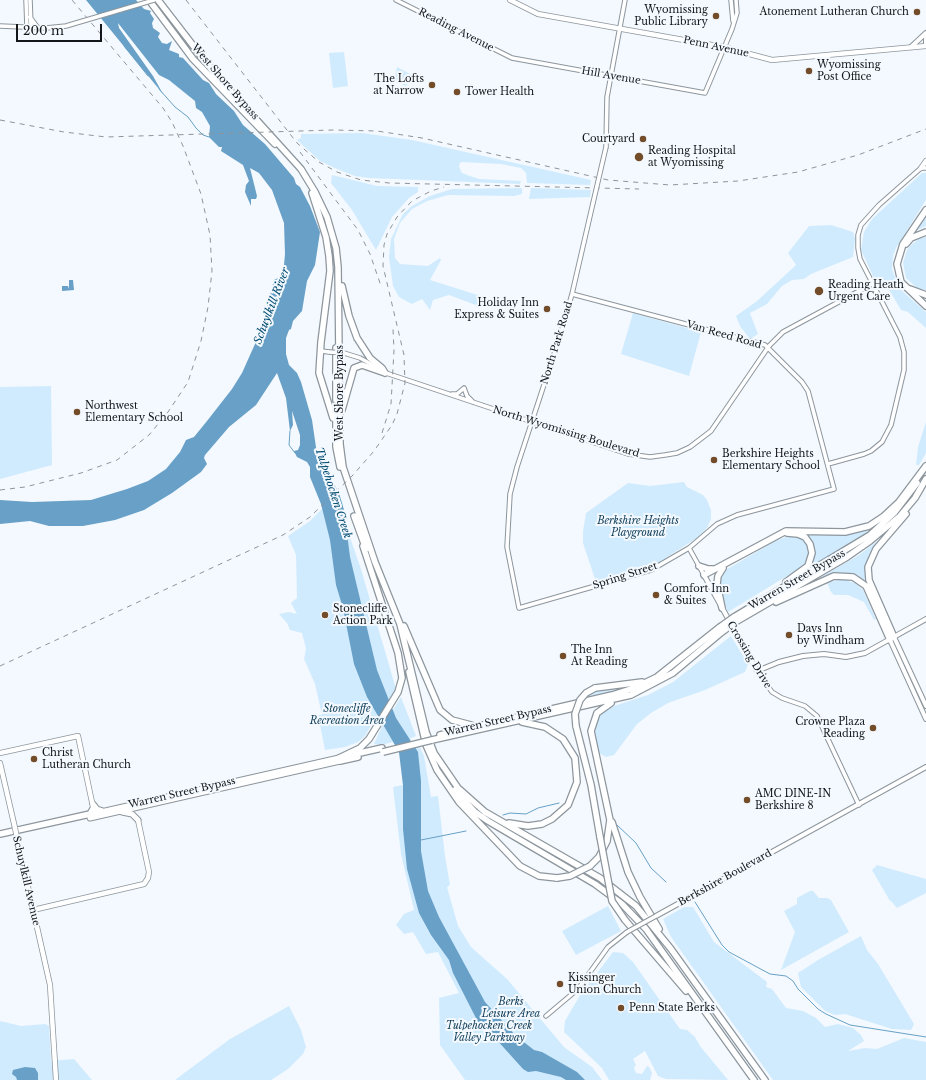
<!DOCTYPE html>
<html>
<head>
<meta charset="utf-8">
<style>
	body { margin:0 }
	#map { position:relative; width:926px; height:1080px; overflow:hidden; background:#f3f9fe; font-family:"Libre Baskerville",serif }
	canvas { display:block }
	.scale { position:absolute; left:16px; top:24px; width:86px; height:18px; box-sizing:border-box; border:2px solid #13171a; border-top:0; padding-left:5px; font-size:12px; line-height:14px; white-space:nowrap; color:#13171a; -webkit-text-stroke:3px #f3f9fe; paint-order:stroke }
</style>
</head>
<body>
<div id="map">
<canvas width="926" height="1080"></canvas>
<div class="scale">200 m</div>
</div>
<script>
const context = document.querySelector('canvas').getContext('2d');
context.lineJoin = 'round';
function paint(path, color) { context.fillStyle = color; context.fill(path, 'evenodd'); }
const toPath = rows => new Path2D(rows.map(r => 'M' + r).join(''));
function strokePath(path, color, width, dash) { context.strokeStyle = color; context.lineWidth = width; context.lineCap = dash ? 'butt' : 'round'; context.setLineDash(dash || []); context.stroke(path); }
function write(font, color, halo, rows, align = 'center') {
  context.font = font + ' "Libre Baskerville",serif'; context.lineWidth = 4; context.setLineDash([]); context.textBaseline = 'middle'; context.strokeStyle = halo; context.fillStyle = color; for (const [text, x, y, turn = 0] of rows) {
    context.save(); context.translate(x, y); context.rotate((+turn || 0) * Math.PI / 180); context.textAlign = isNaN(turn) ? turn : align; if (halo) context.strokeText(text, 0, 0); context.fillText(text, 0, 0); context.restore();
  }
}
paint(toPath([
	[344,52,348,86,333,88,329,53],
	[397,67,414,76,411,77,406,86,394,81],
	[362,133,412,140,591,180,590,185,527,183,526,173,521,168,501,164,461,162,459,165,460,169,462,173,470,176,479,179,521,181,520,184,369,178,355,176,337,169,320,161,297,140,301,138,301,134],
	[922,173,926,173,926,200,896,248,893,256,892,269,897,283,902,291,926,312,926,328,908,312,901,310,885,283,878,287,861,250,864,232,872,219],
	[332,175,377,186,418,187,418,192,409,198,392,217,376,250,352,210,331,183],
	[522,188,522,194,514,196,448,195,427,201,412,209,400,223,394,239,395,258,400,264,428,266,440,258,441,260,430,280,484,297,481,307,449,295,433,300,430,310,422,299,412,304,399,297,393,286,389,257,391,239,403,214,412,206,430,196,452,189],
	[531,188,591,190,590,197,529,199],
	[926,213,926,226,913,232],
	[831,225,853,232,855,239,853,257,811,274,804,279,792,280,782,286,767,304,750,313,758,334,750,339,740,326,736,316,757,301,796,265,788,253,809,226],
	[926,237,926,290,917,288,906,278,903,263,907,250,911,245,920,238],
	[633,313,701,332,689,376,621,354],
	[51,386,52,465,0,479,0,387],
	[926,422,926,453,919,465,916,465,918,447],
	[684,482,687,487,703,495,707,500,711,510,711,519,707,528,697,538,658,563,596,582,583,543,583,531,586,513,628,483,650,486],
	[342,501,347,529,361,569,396,689,388,702,393,710,401,697,416,736,409,739,415,748,420,747,424,756,431,797,438,796,445,856,450,885,447,887,458,926,471,947,507,979,564,1047,592,1067,602,1080,465,1080,440,1045,439,998,459,993,438,952,426,954,413,932,404,934,396,925,404,914,414,910,401,854,393,787,403,785,399,752,393,742,381,745,374,744,383,724,377,715,365,736,358,742,345,747,325,750,318,715,322,715,315,684,304,659,306,649,302,633,290,630,287,623,279,614,289,612,297,614,291,603,297,598,296,555,288,536,310,521,322,509],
	[868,527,871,529,859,539,808,569,814,554,813,545,806,536,809,531,824,532],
	[888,533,872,550,867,561,865,573,867,583,857,576,839,573,804,587,859,555],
	[789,536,799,537,809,547,809,556,805,565,728,612,722,598,720,581,724,571,775,541],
	[842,579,855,583,863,590,876,619,874,620,864,602,848,595,834,595,831,592,827,583],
	[731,636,748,664,745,672,705,690,668,703,651,713,637,724,614,755,606,757,599,753,594,734,595,725,602,713,614,706,648,695,673,682],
	[620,687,612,691,586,697,599,689],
	[877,865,926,879,926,893,897,908,891,901,890,901,872,870],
	[810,891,813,891,819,898,827,898,831,900,849,932,781,970,795,932,784,911,797,904,797,898],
	[608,906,621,931,576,955,562,931],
	[684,907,693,907,714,942,767,982,766,987,772,989,786,1008,803,1011,816,1018,825,1027,838,1024,853,1028,861,1035,864,1041,848,1051,865,1048,877,1049,904,1038,926,1042,926,1080,773,1080,671,937,663,919],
	[861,936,867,950,878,964,914,1024,911,1030,892,1029,845,1014,835,1015,825,1011,801,987,798,973,818,960],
	[613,952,623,953,633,962,680,1029,687,1030,695,1037,700,1046,728,1080,666,1079,658,1076,645,1051,633,1059,636,1065,634,1068,636,1073,642,1074,647,1066,649,1067,652,1073,650,1080,609,1080,602,1068,564,1032,565,1021,579,997],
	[289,1006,301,1030,306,1047,303,1054,288,1069,271,1080,175,1080,230,1039],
	[0,1021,21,1026,45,1024,49,1026,51,1061,74,1059,92,1080,0,1080]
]), '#d1ebfe');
paint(toPath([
	[86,0,136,0,144,9,151,11,150,13,154,19,152,23,153,28,160,33,158,37,162,43,167,44,172,41,169,50,179,54,179,57,183,58,203,80,209,83,216,94,234,111,243,125,265,144,294,178,296,184,300,187,310,206,320,232,317,252,315,265,307,281,302,311,293,321,291,329,289,330,286,338,286,354,289,365,297,373,301,382,312,420,317,454,339,493,344,510,350,557,377,670,396,718,418,752,421,781,421,851,428,891,439,917,485,1002,516,1036,534,1050,542,1052,577,1072,585,1080,566,1080,561,1077,536,1071,528,1072,523,1069,496,1039,478,1022,453,973,449,960,431,935,419,913,407,869,403,829,403,785,399,752,367,697,354,664,343,608,336,585,330,540,321,504,310,477,310,467,307,462,297,457,294,451,298,450,300,445,300,435,292,411,293,425,290,431,286,398,277,373,256,405,229,427,205,455,204,458,207,464,201,472,172,493,144,510,115,520,83,526,49,526,30,521,0,524,0,500,32,502,91,500,127,489,148,481,166,469,180,452,186,440,194,437,207,421,232,389,242,373,268,315,266,310,274,280,280,277,284,265,285,254,284,223,272,190,259,173,250,168,257,196,256,199,251,199,251,206,245,192,246,185,249,181,243,165,221,151,222,147,219,147,209,137,210,126,202,112,196,108,195,101,169,80,159,75,118,23,119,28,153,76,163,94],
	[69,280,73,280,74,290,62,291,62,286,68,286,69,289],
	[25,1067,35,1068,38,1073,38,1080,17,1080,16,1077,12,1074,13,1070]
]), '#68a0c7');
strokePath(toPath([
	[124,46,148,76],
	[159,89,175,107,188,117,196,128,203,135,209,137],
	[290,431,289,445,295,453],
	[503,815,510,813,526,814,538,808,559,803],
	[617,825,636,843,651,868,666,882],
	[421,840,466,831],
	[695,902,722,945,729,952,770,974,786,976,793,981,798,989,818,1009,826,1014,850,1025,926,1037]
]), '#68a0c7', 1);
const tertiary = toPath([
	[26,0,27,27],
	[30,0,31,27],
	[396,0,512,58,705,93,732,29,737,13,736,0],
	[731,0,733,21],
	[30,17,38,28],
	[0,26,46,28],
	[606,147,607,97,625,0],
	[572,294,765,345,802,382,808,391,834,489,737,515,717,524,689,548,651,570,519,608,507,547,510,494,517,467,560,336,572,294,593,203],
	[321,351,329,352],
	[344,353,360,358,378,368],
	[383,372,628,454,650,457,665,455,677,453,690,447,711,431,769,346,783,332,872,284],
	[452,394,457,394,464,388,467,396,473,402],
	[828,464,864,454,871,451,882,442,891,425,904,370,904,352,900,337,860,259,858,248,858,235,861,225,879,205,921,168,926,168],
	[689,548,704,575],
	[757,671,772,692,782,698,805,706,817,716,859,805],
	[546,1016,578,989,608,947,627,932]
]);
const secondary = toPath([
	[926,46,926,34],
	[911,47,926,33],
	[704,575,757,671,779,662,803,656,824,654,846,657,865,653,926,619],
	[894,637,926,706],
	[890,640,926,719],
	[656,916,926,767]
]);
const primary = toPath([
	[510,0,538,14,723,47,772,60,926,46],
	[921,168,926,161],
	[0,753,78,736,93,807],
	[0,763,15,828],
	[17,838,50,985,56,1080],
	[33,910,144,884,148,878,149,872,138,820]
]);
const trunk = toPath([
	[93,804,97,809,103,811],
	[122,812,132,814,138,820],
	[92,814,339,758],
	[90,818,340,761]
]);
const motorway = toPath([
	[149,0,193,59,275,144],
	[158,0,215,74,301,169,315,192,327,217,336,248,338,267,340,444,343,467,375,562,400,624,426,732,434,753,458,788,485,812,600,878,636,906,671,949,765,1080],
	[312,193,326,237,329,256,330,271,321,342,319,373,333,418],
	[926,210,903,244,897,264,901,282,926,306],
	[906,244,911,238,926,232],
	[342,286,349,316,357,338,370,358,382,368,385,373],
	[910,289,926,295],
	[336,400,336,348],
	[336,408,336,447,340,467],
	[342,410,354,368,362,365,385,373],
	[354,516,366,549],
	[699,566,708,569,713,569],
	[704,575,786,531,845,532,869,526,884,516,899,502,926,466],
	[786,582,808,566,812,553,810,544,805,537,798,534,787,533],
	[776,602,834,576,853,577,866,586,890,640],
	[722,608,717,584,718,576,723,568],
	[734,617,870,535,894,513,917,483],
	[737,621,847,557,870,541,900,516,915,498,926,479],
	[404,626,440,710,452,720,471,725],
	[894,637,869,580,868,567,876,549,906,514],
	[409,672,426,745,437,770,459,802,520,866,539,876,557,878],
	[595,688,642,682],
	[576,726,591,785,600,837],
	[440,735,612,695,634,688,657,677,720,627],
	[432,740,631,695,673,673,722,632],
	[351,755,382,748],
	[339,758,360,748,369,739,398,692,402,678,398,653,363,546],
	[340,761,358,757],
	[455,790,475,812,488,821,595,884,622,904,646,929,754,1080],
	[612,822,628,872,640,897,659,929],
	[509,823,528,826,542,824,552,819,568,805,577,782,575,758,563,739,545,727,522,722],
	[0,834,90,814,93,809],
	[590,866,599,857,607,841,610,820,591,731,597,713,611,703],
	[625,920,686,991]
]);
strokePath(tertiary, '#8d969d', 5.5);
strokePath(secondary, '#8d969d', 6);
strokePath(primary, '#8d969d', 6);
strokePath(trunk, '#8d969d', 7);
strokePath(motorway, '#8d969d', 8);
strokePath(tertiary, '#fff', 3.5);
strokePath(secondary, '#fff', 4);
strokePath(primary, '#fff', 4.5);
strokePath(trunk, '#fff', 5);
strokePath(motorway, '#fff', 5.5);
strokePath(toPath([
	[186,0,297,143,319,162,337,172,361,180,389,183,639,189],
	[0,120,64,132,106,137,333,130,377,131,422,138,608,180,670,185,738,181,798,172,858,155,926,129],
	[300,152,358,230,370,254,381,286],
	[382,433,391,404,394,350,393,329],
	[0,490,25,487,81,473,117,460,149,435,168,412,188,382,201,341,208,307,212,271,210,235,201,194,183,146,172,122,163,108,72,0],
	[0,666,283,535,310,517,353,475,374,451,392,425,397,414,405,383,404,355,383,266,384,245,387,234,397,217,412,201,431,191,444,187]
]), '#8e9397', 1, [5, 5]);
const tertiaryBridge = toPath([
	[46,28,66,26,154,0],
	[593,203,606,147],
	[329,352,344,353],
	[627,932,656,916]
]);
const primaryBridge = toPath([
	[15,828,17,838]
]);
const motorwayBridge = toPath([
	[720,627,734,617],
	[722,632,737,621],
	[576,726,575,714,580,700,586,693,595,688],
	[383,752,432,740],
	[600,837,612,901,625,920],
	[557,878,570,876,590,866]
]);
strokePath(tertiaryBridge, '#8d969d', 5.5, []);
strokePath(primaryBridge, '#8d969d', 6, []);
strokePath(motorwayBridge, '#8d969d', 8, []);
strokePath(tertiaryBridge, '#fff', 3.5);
strokePath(primaryBridge, '#fff', 4.5);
strokePath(motorwayBridge, '#fff', 5.5);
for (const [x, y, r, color] of [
	[917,12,4,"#734c2a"],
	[716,16,4,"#734c2a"],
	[809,71,4,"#734c2a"],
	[432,85,4,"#734c2a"],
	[457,92,4,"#734c2a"],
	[643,139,4,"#734c2a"],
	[639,157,5,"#734c2a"],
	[819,291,5,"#734c2a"],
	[547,309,4,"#734c2a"],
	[77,412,4,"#734c2a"],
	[714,460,4,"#734c2a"],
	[656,595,4,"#734c2a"],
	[325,615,4,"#734c2a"],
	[789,635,4,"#734c2a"],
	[563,656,4,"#734c2a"],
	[873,728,4,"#734c2a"],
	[34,759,4,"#734c2a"],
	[747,800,4,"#734c2a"],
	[560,984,4,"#734c2a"],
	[621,1008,4,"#734c2a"]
]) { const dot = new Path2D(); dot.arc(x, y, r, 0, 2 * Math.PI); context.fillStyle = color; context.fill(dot); strokePath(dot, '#f3f9fe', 1.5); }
write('10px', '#13171a', '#f3f9fe', [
	["Wyomissing",708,10,"right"],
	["Public Library",708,22,"right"],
	["Atonement Lutheran Church",909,12,"right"],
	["Wyomissing",817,65],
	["Post Office",817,77],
	["The Lofts",424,79,"right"],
	["at Narrow",424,91,"right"],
	["Tower Health",465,92],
	["Courtyard",635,139,"right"],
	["Reading Hospital",648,151],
	["at Wyomissing",648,163],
	["Reading Heath",828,285],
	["Urgent Care",828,297],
	["Holiday Inn",539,303,"right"],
	["Express & Suites",539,315,"right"],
	["Northwest",85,406],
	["Elementary School",85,418],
	["Berkshire Heights",722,454],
	["Elementary School",722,466],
	["Comfort Inn",664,589],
	["& Suites",664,601],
	["Stonecliffe",333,609],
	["Action Park",333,621],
	["Days Inn",797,629],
	["by Windham",797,641],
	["The Inn",571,650],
	["At Reading",571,662],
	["Crowne Plaza",865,722,"right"],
	["Reading",865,734,"right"],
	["Christ",42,753],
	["Lutheran Church",42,765],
	["AMC DINE-IN",755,794],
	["Berkshire 8",755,806],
	["Kissinger",568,978],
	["Union Church",568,990],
	["Penn State Berks",629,1008]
], 'left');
write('10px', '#13171a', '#f3f9fe', [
	["Reading Avenue",456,30,27],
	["Penn Avenue",716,47,12],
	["Hill Avenue",611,76,10],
	["West Shore Bypass",225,82,49],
	["Van Reed Road",724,335,16],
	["North Park Road",557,343,-73],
	["West Shore Bypass",340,393,-90],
	["North Wyomissing Boulevard",566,432,17],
	["Spring Street",625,576,-18],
	["Warren Street Bypass",797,580,-30],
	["Crossing Drive",749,655,59],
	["Warren Street Bypass",498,721,-13],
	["Warren Street Bypass",182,793,-13],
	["Berkshire Boulevard",725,878,-29],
	["Schuylkill Avenue",26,881,77]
]);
write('italic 10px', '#14405c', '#f3f9fe', [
	["Berkshire Heights",638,521],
	["Playground",638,533],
	["Stonecliffe",347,709],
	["Recreation Area",347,721],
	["Berks",511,1002],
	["Leisure Area",511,1014],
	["Tulpehocken Creek",489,1026],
	["Valley Parkway",489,1038]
]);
write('italic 11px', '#034d73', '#f3f9fe', [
	["Schuylkill River",272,306,-69],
	["Tulpehocken Creek",333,493,72]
]);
</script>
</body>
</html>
